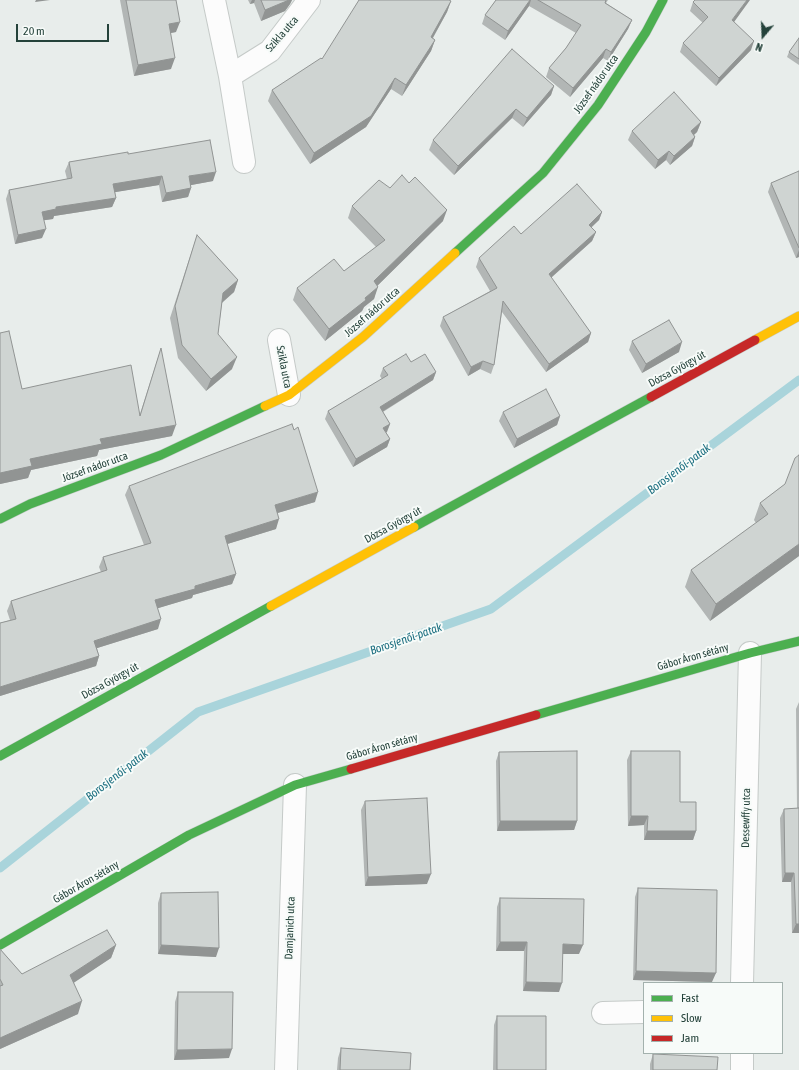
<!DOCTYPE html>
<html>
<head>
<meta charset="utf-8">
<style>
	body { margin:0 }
	#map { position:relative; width:799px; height:1070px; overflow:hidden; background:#e8edeb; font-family:"Asap Condensed",sans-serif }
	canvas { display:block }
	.legend { position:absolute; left:643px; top:982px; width:140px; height:72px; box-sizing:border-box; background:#f7fbf9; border:1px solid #a3b1ad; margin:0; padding:5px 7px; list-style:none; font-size:12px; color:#24423a }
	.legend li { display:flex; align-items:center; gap:8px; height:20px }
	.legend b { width:20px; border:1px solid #a3b1ad }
	.north { position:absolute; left:743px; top:16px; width:40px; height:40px; -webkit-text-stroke:3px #f7fbf9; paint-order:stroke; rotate:199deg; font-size:11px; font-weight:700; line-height:16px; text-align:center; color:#24423a }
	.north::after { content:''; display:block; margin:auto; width:14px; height:18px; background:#24423a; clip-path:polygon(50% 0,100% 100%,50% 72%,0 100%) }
	.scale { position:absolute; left:16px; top:24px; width:93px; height:18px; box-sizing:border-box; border:2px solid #24423a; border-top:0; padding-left:5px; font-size:12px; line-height:14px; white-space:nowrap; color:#24423a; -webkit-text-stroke:3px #f7fbf9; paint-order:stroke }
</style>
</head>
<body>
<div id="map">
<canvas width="799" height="1070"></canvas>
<ul class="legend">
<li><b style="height:5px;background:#4caf50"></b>Fast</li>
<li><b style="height:5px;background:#ffc107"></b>Slow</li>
<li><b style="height:5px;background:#c62828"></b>Jam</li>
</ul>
<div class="north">N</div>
<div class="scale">20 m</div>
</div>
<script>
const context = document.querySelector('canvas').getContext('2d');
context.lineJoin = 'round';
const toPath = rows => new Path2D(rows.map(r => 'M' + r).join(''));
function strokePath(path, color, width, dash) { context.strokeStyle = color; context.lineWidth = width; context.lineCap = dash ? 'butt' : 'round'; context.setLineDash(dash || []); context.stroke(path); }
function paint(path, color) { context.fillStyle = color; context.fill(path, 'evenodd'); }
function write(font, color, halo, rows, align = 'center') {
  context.font = font + ' "Asap Condensed",sans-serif'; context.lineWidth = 4; context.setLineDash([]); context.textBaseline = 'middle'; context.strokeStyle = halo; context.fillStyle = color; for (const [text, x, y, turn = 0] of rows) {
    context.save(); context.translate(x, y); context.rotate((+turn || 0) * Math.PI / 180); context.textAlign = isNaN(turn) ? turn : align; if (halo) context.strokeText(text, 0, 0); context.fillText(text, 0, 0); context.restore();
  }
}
strokePath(toPath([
	[0,868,198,712,491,609,799,380]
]), '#a9d4db', 9);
const street = toPath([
	[214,0,230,76,244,162],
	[230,76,270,51,309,0],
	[279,340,289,395],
	[742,983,750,653],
	[603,1013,644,1012],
	[742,1053,742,1070],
	[286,1070,295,785]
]);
const fast = toPath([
	[455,253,543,173,598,105,646,32,663,0],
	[0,519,30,504,161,455,265,406],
	[414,527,651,397],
	[536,715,750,653,799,641],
	[0,756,271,606],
	[0,945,189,835,295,785,351,769]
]);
const slow = toPath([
	[755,340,799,316],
	[265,406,289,395,363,337,455,253],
	[271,606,414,527]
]);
const jam = toPath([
	[651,397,755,340],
	[351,769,536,715]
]);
strokePath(street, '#c5cac8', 24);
strokePath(fast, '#c3cbc8', 10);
strokePath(slow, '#c3cbc8', 10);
strokePath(jam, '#c3cbc8', 10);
strokePath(street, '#fcfcfc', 22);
strokePath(fast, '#4caf50', 9);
strokePath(slow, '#ffc107', 9);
strokePath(jam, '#c62828', 9);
paint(toPath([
	[120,0,176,0,176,32,171,33,171,69,134,76],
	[248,0,292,0,290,4,285,11,261,21,254,3,250,4],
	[496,0,608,0,606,3,632,20,628,29,608,61,603,58,570,97,546,77,549,68,566,48,576,33,529,6,505,40,482,24,485,15],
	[451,1,447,12,433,38,435,40,431,51,402,96,391,89,366,127,310,164,268,101,272,90,322,59],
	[693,2,734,22,751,50,716,86,680,52,683,43,703,23,690,11],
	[799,38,799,65,787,57,789,52],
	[554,86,551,95,523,127,512,118,454,175,429,150,433,140],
	[701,122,697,132,694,135,695,137,692,146,670,165,666,160,655,169,628,140,632,131],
	[128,154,213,181,191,185,191,188,188,197,162,202,159,185,115,192,116,198,112,207,54,216,53,219,44,220,42,238,15,244,6,199,9,190,67,179,65,171,69,162],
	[799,171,799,257,796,258,768,192,771,183],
	[390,188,443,221,377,286,374,299,364,307,362,311,325,341,293,300,297,288,344,271,376,247,348,218,352,206],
	[602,212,599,220,591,228,596,232,592,241,551,278,591,333,588,342,546,372,502,312,494,365,491,374,480,369,468,376,440,326,443,317,490,291,476,267,479,258,521,234],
	[197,235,238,280,234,292,222,303,218,334,232,369,206,391,178,358,170,318],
	[0,333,22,389,140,414,161,348,172,436,99,450,97,456,31,470,28,478,0,484],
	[632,341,679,352,642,373,629,350],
	[411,362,436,372,433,380,383,412,390,424,386,432,390,439,387,447,353,467,325,419,328,411,382,379,380,376,383,368],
	[503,412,560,416,557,425,514,448,499,421],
	[785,484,799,556,710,621,685,587,691,570,756,523,754,520,760,503],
	[129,486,315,502,277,513,276,529,227,544,236,574,232,584,193,595,192,598,158,608,158,629,97,648,99,656,96,666,0,696,0,704,0,623,10,620,7,611,11,601,101,572,99,567,103,557,144,545,125,495],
	[799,702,799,933,792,933,791,882,782,882,780,818,784,809,797,808,796,709],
	[631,751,680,802,696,831,693,840,644,840,644,825,628,826,627,760],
	[499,752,577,821,574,830,497,831,496,761],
	[365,801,427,884,365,886,361,810],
	[638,888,712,982,633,980,635,897],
	[161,893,216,957,158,954,158,903],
	[500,898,579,954,562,954,559,992,523,991,524,951,496,951,497,907],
	[116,945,111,958,74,982,78,1014,0,1049,0,949,22,974],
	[178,992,229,1058,174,1060,175,1002],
	[497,1016,546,1070,493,1070,494,1025],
	[341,1048,410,1070,337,1070,338,1058],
	[653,1054,717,1070,650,1070,650,1064]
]), '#b2b6b5');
paint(toPath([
	[36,0,50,0,35,2],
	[252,0,255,0,254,3,250,4],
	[289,0,292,0,290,4,285,11,261,21,265,10],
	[530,0,531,0,529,6,505,40,508,31],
	[747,0,750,0,729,29,732,20],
	[451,1,447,12,427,48,431,37],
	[632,20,628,29,608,61,611,52],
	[180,22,176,32,165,34,169,24],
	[435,40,431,51,402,96,406,85],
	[754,41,751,50,716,86,719,78],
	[606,49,603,58,570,97,573,88],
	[175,58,171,69,134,76,138,65],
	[395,78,391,89,366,127,310,164,314,153],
	[554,86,551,95,523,127,527,118],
	[516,109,512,118,454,175,458,166],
	[701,122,697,132,687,141,691,131],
	[695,137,692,146,670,165,674,156],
	[669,151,666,160,655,169,658,160],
	[216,172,213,181,186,186,189,176],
	[162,176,159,185,110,193,113,184],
	[191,188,188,197,162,202,166,193],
	[116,198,112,207,54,216,53,219,39,221,42,212,56,207],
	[447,210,443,221,370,293,374,281],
	[602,212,599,220,585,233,589,225],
	[46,229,42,238,15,244,18,235],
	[596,232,592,241,545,283,549,274],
	[799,250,799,257,796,258],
	[238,280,234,292,218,306,223,293],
	[378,287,374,299,364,307,362,311,325,341,329,329,365,298],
	[591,333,588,342,546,372,549,364],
	[682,342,679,352,642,373,646,364],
	[237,357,232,369,206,391,211,379],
	[483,361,480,369,468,376,471,367],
	[436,372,433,380,377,415,380,407],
	[560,416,557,425,514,448,517,439],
	[390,424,387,432,380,436,383,428],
	[176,425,172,436,99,450,97,456,31,470,28,478,0,484,0,473,30,459,100,439],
	[390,439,387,447,353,467,356,459],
	[318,492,315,502,271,515,275,505],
	[279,519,276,529,221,546,225,536],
	[799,544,799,556,710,621,716,604],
	[236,574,232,584,193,595,192,598,152,610,155,600,195,586],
	[161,619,158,629,91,650,94,641],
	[99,656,96,666,0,696,0,687],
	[631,816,648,816,644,825,628,826],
	[500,821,577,821,574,830,497,831],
	[647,831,696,831,693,840,644,840],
	[785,873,794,873,791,882,782,882],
	[431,874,427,884,365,886,368,877],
	[796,924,799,924,799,933,792,933],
	[500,942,527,942,524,951,496,951],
	[563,944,583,945,579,954,559,954],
	[116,945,111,958,66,988,70,975],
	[161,945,219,948,216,957,158,954],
	[636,971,716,973,712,982,633,980],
	[526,982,562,983,559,992,523,991],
	[82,1001,78,1014,0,1049,0,1038],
	[232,1049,229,1058,174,1060,177,1050]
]), '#919493');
const building = toPath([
	[126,0,176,0,180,22,169,24,175,58,138,65,126,0],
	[261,0,289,0,265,10,261,0],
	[359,0,449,0,451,1,431,37,435,40,406,85,395,78,371,116,314,153,272,90,321,58,322,59,359,0],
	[496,0,530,0,508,31,485,15,496,0],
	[538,0,606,0,605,3,632,20,611,52,606,49,573,88,549,68,566,48,581,25,538,0],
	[695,0,747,0,732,20,754,41,719,78,683,43,708,17,693,2,695,0],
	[799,38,799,59,789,52,799,38],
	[512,49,554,86,527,118,516,109,458,166,433,140,512,49],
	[674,92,701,122,691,131,695,137,674,156,669,151,658,160,632,131,674,92],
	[210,140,216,172,189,176,191,188,166,193,162,176,113,184,116,198,56,207,56,209,42,212,46,229,18,235,9,190,72,178,69,162,128,152,128,154,210,140],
	[799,171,799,248,771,183,799,171],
	[402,175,409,183,415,177,447,210,374,281,378,287,365,298,366,300,329,329,297,288,334,259,344,271,385,240,352,206,379,180,390,188,402,175],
	[577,184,602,212,589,225,596,232,549,274,591,333,549,364,503,301,494,365,483,361,471,367,443,317,497,288,479,258,514,226,521,234,577,184],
	[197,235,238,280,223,293,218,334,237,357,211,379,182,345,175,306,197,235],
	[669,320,682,342,646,364,632,341,669,320],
	[9,331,22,389,131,365,140,416,161,348,176,425,100,439,102,444,30,459,32,466,0,473,0,333,9,331],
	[406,354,411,362,425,354,436,372,380,407,390,424,383,428,390,439,356,459,328,411,388,375,383,368,406,354],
	[546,389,560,416,517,439,503,412,546,389],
	[292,424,294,430,298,427,318,492,275,505,279,519,225,536,236,574,195,586,195,589,155,600,161,619,94,641,99,656,0,687,0,623,16,619,11,601,107,570,103,557,151,543,129,486,292,424],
	[799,455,799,544,716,604,691,570,768,514,760,503,785,484,795,458,799,455],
	[577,751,577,821,500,821,499,752,577,751],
	[631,751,680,751,680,802,696,802,696,831,647,831,648,816,631,816,631,751],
	[427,798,431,874,368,877,365,801,427,798],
	[799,808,799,924,796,924,794,873,785,873,784,809,799,808],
	[638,888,717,890,716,973,636,971,638,888],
	[218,892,219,948,161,945,161,893,218,892],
	[500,898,584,899,583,945,563,944,562,983,526,982,527,942,500,942,500,898],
	[107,930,116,945,70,975,82,1001,0,1038,0,986,3,985,0,979,0,949,22,974,107,930],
	[178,992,233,992,232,1049,177,1050,178,992],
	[497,1016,546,1016,546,1070,497,1070,497,1016],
	[341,1048,411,1053,410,1070,340,1070,341,1048],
	[653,1054,718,1057,717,1070,653,1070,653,1054]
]);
paint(building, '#cfd4d2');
strokePath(building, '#919493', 1);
write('11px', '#24423a', '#f7fbf9', [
	["Szikla utca",282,34,-49],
	["József nádor utca",596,84,-55],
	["József nádor utca",372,312,-41],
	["Szikla utca",284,367,79],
	["Dózsa György út",677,369,-29],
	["József nádor utca",95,467,-20],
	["Dózsa György út",393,525,-29],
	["Gábor Áron sétány",693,657,-16],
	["Dózsa György út",110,681,-29],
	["Gábor Áron sétány",382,747,-16],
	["Dessewffy utca",746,818,-89],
	["Gábor Áron sétány",86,882,-30],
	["Damjanich utca",290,928,-88]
]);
write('italic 12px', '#1c6f80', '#f7fbf9', [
	["Borosjenői-patak",679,469,-37],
	["Borosjenői-patak",406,639,-19],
	["Borosjenői-patak",117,775,-38]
]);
</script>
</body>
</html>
